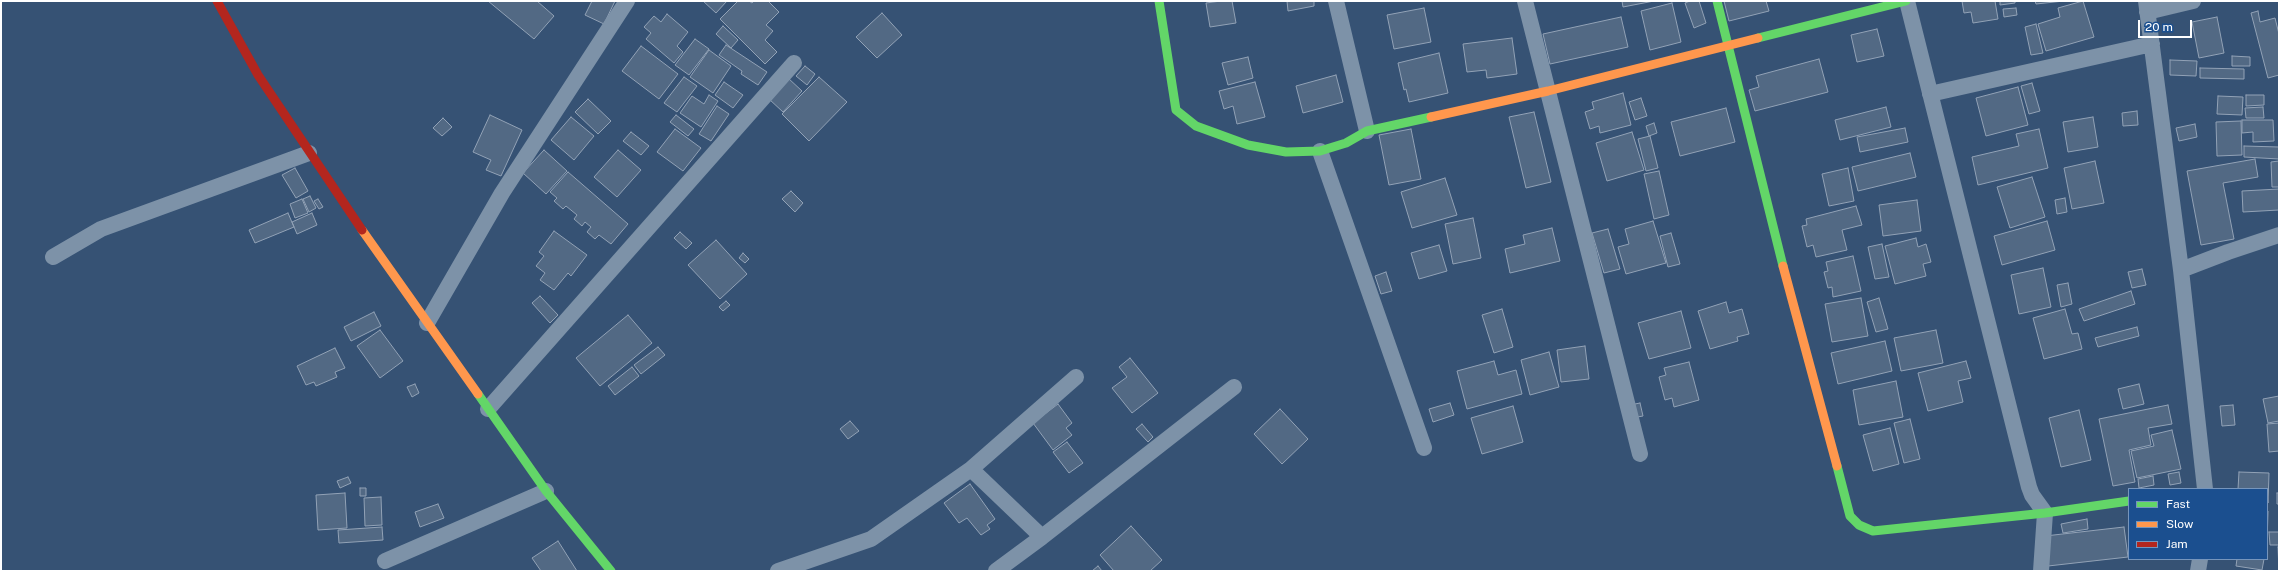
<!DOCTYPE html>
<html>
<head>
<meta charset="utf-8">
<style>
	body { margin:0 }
	#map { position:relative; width:2280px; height:572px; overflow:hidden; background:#365274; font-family:"Public Sans",sans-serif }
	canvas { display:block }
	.frame { position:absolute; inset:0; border:2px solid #fff; pointer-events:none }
	.legend { position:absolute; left:2128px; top:488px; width:140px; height:72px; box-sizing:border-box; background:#1b4f8f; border:1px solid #7695bc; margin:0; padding:5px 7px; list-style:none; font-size:12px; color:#fff }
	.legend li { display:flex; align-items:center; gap:8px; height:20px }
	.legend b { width:20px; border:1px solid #7695bc }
	.scale { position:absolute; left:2138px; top:20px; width:54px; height:18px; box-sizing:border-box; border:2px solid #fff; border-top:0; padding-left:5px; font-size:12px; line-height:14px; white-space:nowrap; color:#fff; -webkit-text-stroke:3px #1b4f8f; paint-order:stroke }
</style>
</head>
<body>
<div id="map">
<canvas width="2280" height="572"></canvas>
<div class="frame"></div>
<ul class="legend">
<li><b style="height:5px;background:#63d668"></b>Fast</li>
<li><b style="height:5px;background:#ff974d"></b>Slow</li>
<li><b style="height:5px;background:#b3261e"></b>Jam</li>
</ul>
<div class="scale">20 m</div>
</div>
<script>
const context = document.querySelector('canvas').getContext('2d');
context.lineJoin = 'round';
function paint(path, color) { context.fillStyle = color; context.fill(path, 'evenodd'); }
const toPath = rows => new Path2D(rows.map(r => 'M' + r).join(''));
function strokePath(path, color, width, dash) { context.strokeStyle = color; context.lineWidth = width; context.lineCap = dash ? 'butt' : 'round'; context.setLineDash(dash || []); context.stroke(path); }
const building = toPath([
	[488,1,537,1,554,16,534,39,488,1],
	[592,1,615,1,604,24,585,15,592,1],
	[703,1,727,1,716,13,703,1],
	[738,1,749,1,752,3,754,1,768,1,779,12,766,25,773,31,765,40,777,52,765,64,720,19,738,1],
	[1221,1,1232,1,1236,23,1210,27,1206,3,1221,1],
	[1287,1,1314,1,1314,6,1288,11,1287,1],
	[1622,1,1654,1,1623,7,1622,1],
	[1690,1,1699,1,1706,23,1694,28,1685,3,1690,1],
	[1724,1,1766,1,1769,11,1729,21,1724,1],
	[1962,1,1995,1,1998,19,1973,23,1971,12,1964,13,1962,1],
	[2000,1,2015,1,2015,3,2000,5,2000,1],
	[2035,1,2064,1,2036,4,2035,1],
	[2083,1,2094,37,2046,51,2038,24,2060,17,2058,8,2083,1],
	[1672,3,1681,42,1650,50,1641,11,1672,3],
	[1424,8,1431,42,1394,49,1387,15,1424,8],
	[2016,8,2017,15,2004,17,2003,9,2016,8],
	[2258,11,2260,22,2275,18,2279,34,2279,75,2268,78,2251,13,2258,11],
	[882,13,902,35,877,58,856,37,882,13],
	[667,14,688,32,677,46,683,52,674,63,646,39,651,33,644,27,654,16,661,22,667,14],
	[1621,17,1628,47,1550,64,1543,34,1621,17],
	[2217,17,2224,53,2199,58,2192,22,2217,17],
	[2036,24,2043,53,2031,55,2025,27,2036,24],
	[723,26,738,40,731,48,716,34,723,26],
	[1877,29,1884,56,1857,62,1851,35,1877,29],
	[1512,38,1517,74,1487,78,1486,70,1467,72,1463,44,1512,38],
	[695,39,709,49,689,75,675,65,695,39],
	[726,45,767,72,758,85,741,74,742,71,719,55,726,45],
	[641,46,678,74,659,99,622,71,641,46],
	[709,50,731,66,713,93,690,77,709,50],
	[1439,53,1448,93,1409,102,1406,89,1404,90,1398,63,1439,53],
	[2232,56,2250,57,2250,66,2232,66,2232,56],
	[1248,57,1253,78,1228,85,1222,63,1248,57],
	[1819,59,1828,92,1755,111,1749,90,1759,87,1756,76,1819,59],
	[2170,60,2197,61,2196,76,2170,75,2170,60],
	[805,66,815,74,807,85,796,76,805,66],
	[2200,68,2244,69,2244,79,2200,78,2200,68],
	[1336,75,1343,102,1303,113,1296,86,1336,75],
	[684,77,697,86,677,112,664,103,684,77],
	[819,77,847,102,809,141,782,114,819,77],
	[788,78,802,91,783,112,769,99,788,78],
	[724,82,743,95,733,108,715,95,724,82],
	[1255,82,1265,117,1237,124,1233,106,1224,109,1219,91,1255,82],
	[2032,83,2040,111,2029,114,2021,86,2032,83],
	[2018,87,2028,125,1986,136,1976,98,2018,87],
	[1623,93,1631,125,1600,133,1599,126,1590,129,1585,112,1594,109,1592,102,1623,93],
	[709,95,718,101,701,127,680,113,692,96,704,104,709,95],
	[2246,95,2264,95,2264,105,2246,106,2246,95],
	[2218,96,2243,97,2242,115,2217,114,2218,96],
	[1641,98,1647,116,1635,120,1629,102,1641,98],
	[588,99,611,121,598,134,575,112,588,99],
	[717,106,729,114,711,141,699,134,717,106],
	[1886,107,1891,127,1840,140,1835,120,1886,107],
	[2263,107,2264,118,2246,118,2245,108,2263,107],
	[1726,108,1735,142,1680,156,1671,122,1726,108],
	[2137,111,2138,125,2123,126,2122,113,2137,111],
	[1534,112,1551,182,1526,188,1509,117,1534,112],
	[490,115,522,130,501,176,486,170,491,160,473,152,490,115],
	[676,115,694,129,688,136,670,122,676,115],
	[571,117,594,136,574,160,551,140,571,117],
	[2093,117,2098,147,2068,152,2063,122,2093,117],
	[443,118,452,127,442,136,433,128,443,118],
	[2242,120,2273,120,2274,141,2253,142,2253,132,2242,133,2242,120],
	[2241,121,2242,155,2217,156,2216,122,2241,121],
	[1654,123,1657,133,1649,136,1646,126,1654,123],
	[2195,124,2197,137,2179,141,2176,128,2195,124],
	[1905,128,1908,142,1860,152,1857,137,1905,128],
	[675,129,701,148,683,171,657,152,675,129],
	[1411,129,1421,179,1389,185,1379,135,1411,129],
	[2039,129,2048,168,1978,185,1972,157,2019,146,2016,134,2039,129],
	[631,132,649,146,641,155,623,141,631,132],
	[1632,132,1644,170,1607,181,1596,143,1632,132],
	[1650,136,1658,168,1646,171,1638,139,1650,136],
	[2244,146,2279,147,2279,159,2244,157,2244,146],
	[544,150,567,171,546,194,523,173,544,150],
	[618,150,641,170,617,197,594,177,618,150],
	[1910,153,1916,177,1858,191,1852,167,1910,153],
	[2255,159,2258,177,2223,183,2234,239,2201,245,2187,171,2255,159],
	[2095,161,2104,203,2072,209,2064,168,2095,161],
	[2279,161,2279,187,2272,187,2271,162,2279,161],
	[295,168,308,191,296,198,282,175,295,168],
	[1848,168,1854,201,1829,206,1822,174,1848,168],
	[1659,171,1669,215,1654,219,1644,174,1659,171],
	[568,172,628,224,611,244,599,235,595,239,587,232,591,227,585,222,582,226,574,219,577,215,566,206,563,209,554,201,557,198,550,192,568,172],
	[2032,177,2045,217,2010,228,1997,187,2032,177],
	[1445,178,1457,215,1412,228,1401,192,1445,178],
	[2279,189,2279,210,2243,212,2242,191,2279,189],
	[791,191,803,203,795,212,782,199,791,191],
	[310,196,316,208,309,212,303,199,310,196],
	[2065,198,2067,212,2057,214,2055,200,2065,198],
	[302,199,308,213,295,218,290,204,302,199],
	[318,199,323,207,319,209,314,201,318,199],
	[1917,200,1921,231,1883,236,1879,205,1917,200],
	[1856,206,1862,225,1842,230,1847,250,1816,257,1813,245,1807,247,1802,226,1807,225,1806,219,1856,206],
	[288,213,294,227,255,243,249,230,288,213],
	[312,213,317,225,297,234,292,222,312,213],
	[1473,218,1481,258,1453,264,1445,224,1473,218],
	[1653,221,1666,263,1626,274,1618,247,1629,244,1625,229,1653,221],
	[2047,221,2055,250,2002,265,1994,236,2047,221],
	[1552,228,1560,261,1510,273,1505,249,1525,244,1523,235,1552,228],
	[1608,229,1620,269,1604,273,1592,233,1608,229],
	[554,231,587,255,571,276,568,273,554,290,540,280,545,273,536,266,544,256,539,252,554,231],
	[680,232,692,243,686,249,674,238,680,232],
	[1671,233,1680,264,1668,267,1660,236,1671,233],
	[1916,238,1918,247,1926,244,1931,262,1923,264,1926,276,1895,284,1885,246,1916,238],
	[716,240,747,274,720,299,688,265,716,240],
	[1882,244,1889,277,1875,279,1868,247,1882,244],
	[1439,245,1447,271,1419,279,1411,253,1439,245],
	[743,253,749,259,745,263,739,258,743,253],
	[1853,256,1861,291,1833,297,1832,287,1828,288,1824,272,1828,271,1826,262,1853,256],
	[2043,268,2051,307,2019,314,2011,275,2043,268],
	[2142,269,2146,285,2132,288,2128,272,2142,269],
	[1386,272,1392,291,1381,294,1375,276,1386,272],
	[2068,283,2072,304,2061,307,2057,285,2068,283],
	[2131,291,2135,304,2084,321,2079,309,2131,291],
	[540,296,558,315,550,323,532,303,540,296],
	[1861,298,1868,336,1832,342,1825,304,1861,298],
	[1879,298,1888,329,1876,332,1867,302,1879,298],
	[726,301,730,305,723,311,719,307,726,301],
	[1726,302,1729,313,1742,309,1749,334,1737,337,1738,341,1710,349,1698,311,1726,302],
	[1502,309,1513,347,1494,353,1482,315,1502,309],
	[2065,309,2072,334,2078,333,2082,349,2044,359,2033,318,2065,309],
	[1681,311,1691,348,1649,359,1638,323,1681,311],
	[374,312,381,326,351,341,344,327,374,312],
	[628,315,652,343,600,386,576,358,628,315],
	[2137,327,2139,336,2098,347,2095,338,2137,327],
	[380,330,403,361,380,378,357,346,380,330],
	[1936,330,1943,363,1901,371,1894,338,1936,330],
	[1885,341,1892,371,1838,384,1831,353,1885,341],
	[1585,346,1589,379,1561,382,1557,350,1585,346],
	[658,347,665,355,641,374,634,365,658,347],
	[335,348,345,368,335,372,337,377,316,386,314,382,306,385,297,366,335,348],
	[1549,352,1559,387,1530,395,1521,360,1549,352],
	[1130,358,1158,393,1132,413,1112,388,1127,377,1119,367,1130,358],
	[1494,361,1498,375,1516,370,1522,394,1467,409,1457,371,1494,361],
	[1966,361,1971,378,1958,381,1963,402,1928,411,1918,373,1966,361],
	[1689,362,1699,400,1674,407,1672,398,1665,400,1659,377,1666,375,1664,368,1689,362],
	[632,367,639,376,615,395,608,386,632,367],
	[1896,381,1903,417,1859,425,1853,390,1896,381],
	[415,384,419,393,412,397,407,387,415,384],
	[2139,384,2144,404,2123,409,2118,389,2139,384],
	[2279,396,2279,421,2268,423,2263,399,2279,396],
	[1450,403,1454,415,1433,422,1429,409,1450,403],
	[1640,403,1643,416,1632,418,1630,405,1640,403],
	[1058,404,1072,423,1066,428,1072,435,1053,450,1033,423,1058,404],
	[2168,405,2172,424,2148,428,2151,445,2129,450,2135,482,2113,486,2099,419,2168,405],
	[2233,405,2235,425,2222,426,2220,406,2233,405],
	[1513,406,1523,442,1482,454,1471,418,1513,406],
	[1280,409,1308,439,1282,464,1254,434,1280,409],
	[2079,410,2091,460,2061,467,2049,418,2079,410],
	[1910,419,1920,459,1904,463,1894,423,1910,419],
	[850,421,859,431,848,439,840,429,850,421],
	[2279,423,2279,451,2269,452,2267,424,2279,423],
	[1142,424,1153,437,1148,442,1136,429,1142,424],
	[1890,428,1899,464,1873,471,1863,435,1890,428],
	[2172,430,2181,469,2137,478,2131,451,2154,446,2151,435,2172,430],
	[1067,442,1083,463,1069,473,1053,452,1067,442],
	[2179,472,2181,483,2170,485,2168,474,2179,472],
	[2239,472,2269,473,2268,503,2267,489,2238,489,2239,472],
	[2153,476,2154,485,2139,488,2138,479,2153,476],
	[348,477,351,483,340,488,337,481,348,477],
	[970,484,995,519,987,525,990,529,981,535,967,518,959,523,944,503,970,484],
	[360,488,366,488,366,496,360,496,360,488],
	[345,493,347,528,318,530,316,495,345,493],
	[2277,493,2279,493,2279,504,2277,504,2277,493],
	[381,497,382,525,365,526,364,498,381,497],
	[438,504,444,518,420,527,415,512,438,504],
	[2267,511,2268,511,2267,544,2267,511],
	[2087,519,2088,529,2063,533,2061,524,2087,519],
	[1131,526,1162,560,1150,571,1114,571,1100,555,1131,526],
	[382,527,383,540,339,543,338,530,382,527],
	[2124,527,2128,557,2048,566,2045,536,2124,527],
	[2269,532,2279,532,2279,545,2270,545,2269,532],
	[558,541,577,571,541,571,532,558,558,541],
	[2278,547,2279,547,2279,571,2278,547],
	[2237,559,2264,559,2262,570,2236,566,2237,559],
	[1098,566,1102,571,1092,571,1098,566]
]);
paint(building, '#526984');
strokePath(building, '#92a2b6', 1);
strokePath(toPath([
	[1336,1,1367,131],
	[1525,1,1640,454],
	[1907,1,2029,487,2032,495,2045,513,2041,571],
	[2146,1,2181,270,2205,489],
	[2147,12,2193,1],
	[1930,94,2152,44],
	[1320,151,1424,448],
	[53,257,101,229,309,153],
	[2181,270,2228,252,2279,235],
	[427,323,502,193,627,1],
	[488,409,794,63],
	[971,469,1042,537],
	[385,561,546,491],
	[778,571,871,539,971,469,1076,377],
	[996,571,1042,537,1234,387],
	[2198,571,2200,559]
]), '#7d92a8', 16);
strokePath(toPath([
	[1159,1,1176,110,1196,126,1248,145,1286,152,1320,151,1346,143,1367,131,1431,117],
	[1717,1,1783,266],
	[1758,38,1906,1],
	[478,394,546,491,611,571],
	[1837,466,1850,516,1859,525,1873,531,2045,513,2129,501]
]), '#63d668', 9);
strokePath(toPath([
	[1431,117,1548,91,1758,38],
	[362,230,478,394],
	[1783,266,1837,466]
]), '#ff974d', 9);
strokePath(toPath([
	[217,1,258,75,362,230]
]), '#b3261e', 9);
</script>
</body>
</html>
